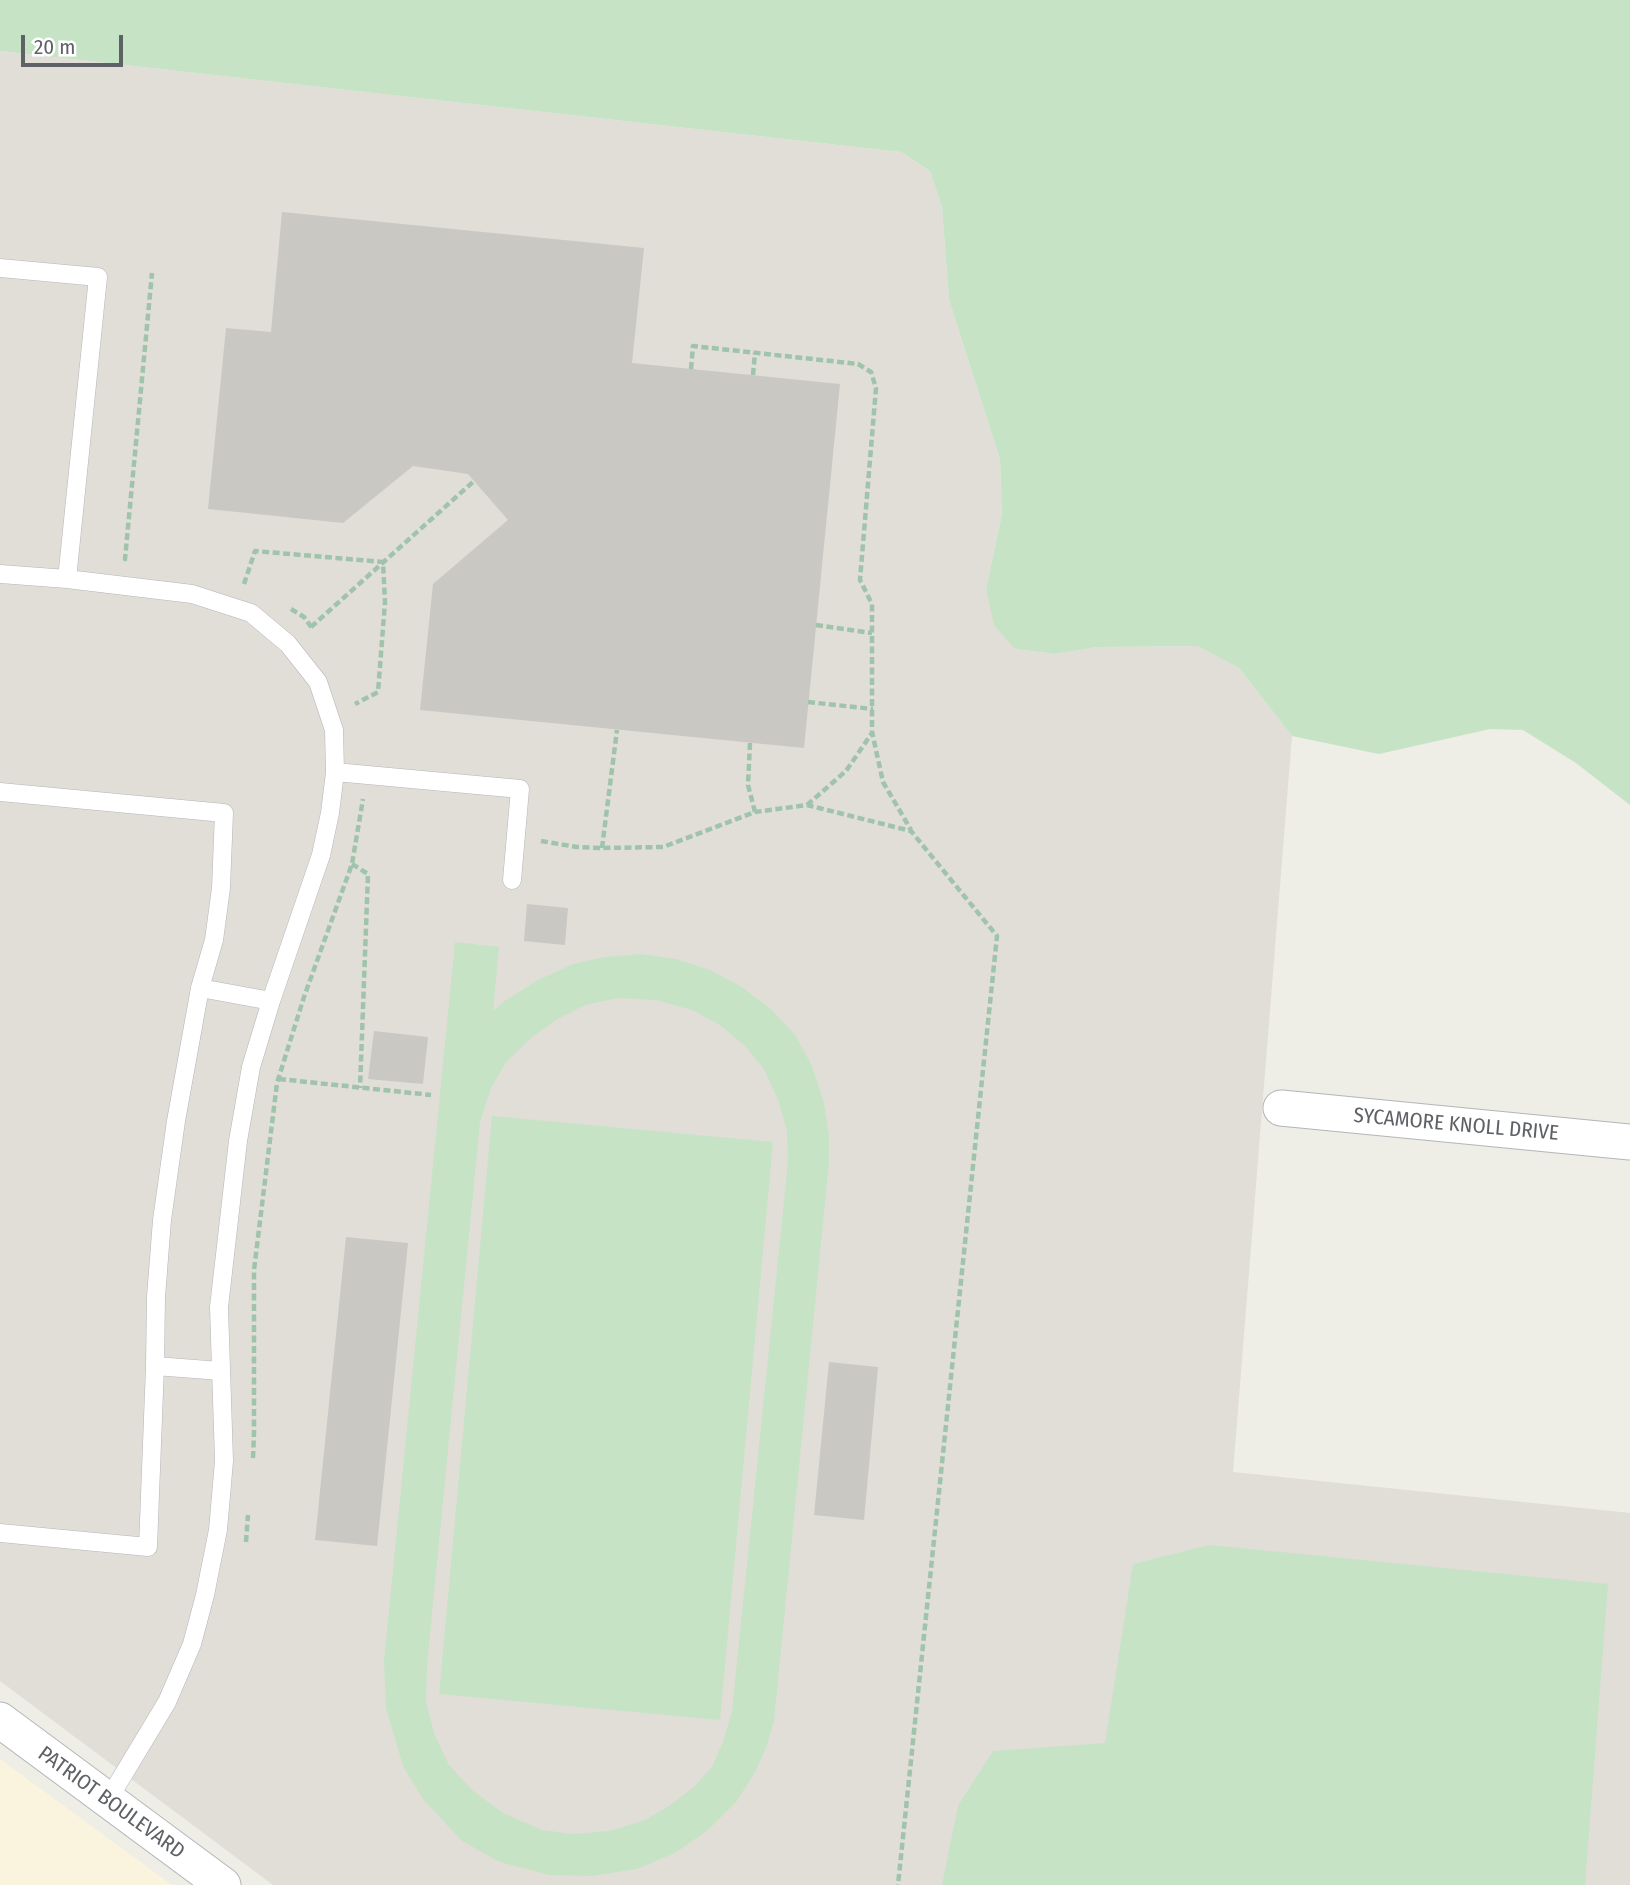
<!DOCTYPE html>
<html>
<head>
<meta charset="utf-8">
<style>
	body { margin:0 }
	#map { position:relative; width:1630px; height:1885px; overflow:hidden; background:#eeede6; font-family:"Fira Sans Condensed",sans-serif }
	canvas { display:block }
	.scale { position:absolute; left:21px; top:35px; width:102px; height:32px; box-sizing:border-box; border:4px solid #5e6165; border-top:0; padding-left:9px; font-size:21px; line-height:24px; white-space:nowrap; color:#5e6165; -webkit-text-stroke:5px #fff; paint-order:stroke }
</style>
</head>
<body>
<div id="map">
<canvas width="1630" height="1885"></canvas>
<div class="scale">20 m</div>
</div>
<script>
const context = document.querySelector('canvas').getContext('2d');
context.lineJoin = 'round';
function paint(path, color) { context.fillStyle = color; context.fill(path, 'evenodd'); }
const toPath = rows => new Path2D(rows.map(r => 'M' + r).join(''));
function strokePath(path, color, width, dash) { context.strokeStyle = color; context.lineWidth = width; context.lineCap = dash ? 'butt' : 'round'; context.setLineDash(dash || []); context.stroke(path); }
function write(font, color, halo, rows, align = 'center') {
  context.font = font + ' "Fira Sans Condensed",sans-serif'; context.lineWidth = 5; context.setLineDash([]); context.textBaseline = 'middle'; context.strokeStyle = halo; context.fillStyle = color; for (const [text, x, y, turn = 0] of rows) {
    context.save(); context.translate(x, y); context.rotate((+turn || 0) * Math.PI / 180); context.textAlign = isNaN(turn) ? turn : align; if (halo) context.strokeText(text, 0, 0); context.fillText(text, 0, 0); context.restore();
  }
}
paint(toPath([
	[0,1759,172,1885,0,1885]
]), '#faf4df');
paint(toPath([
	[0,51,901,152,930,171,942,207,949,300,1000,459,1002,514,986,589,1015,649,1056,654,1097,647,1197,646,1239,668,1292,736,1233,1472,1630,1513,1630,1885,273,1885,0,1681]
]), '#e1ded8');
paint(toPath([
	[0,0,1630,0,1630,805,1576,763,1523,730,1490,729,1379,754,1292,736,1239,668,1197,646,1097,647,1056,654,1015,649,994,625,986,589,1002,514,1000,459,949,300,942,207,930,171,901,152,0,51],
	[455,942,499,947,493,1011,506,1000,538,980,573,964,604,957,640,954,676,959,710,970,740,986,771,1009,795,1035,812,1066,824,1103,829,1136,829,1162,774,1721,766,1748,754,1774,736,1802,708,1830,675,1853,637,1869,592,1876,549,1875,500,1862,462,1841,423,1799,403,1766,386,1708,384,1661],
	[618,998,656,1000,692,1010,720,1025,745,1046,764,1069,779,1102,787,1131,788,1162,732,1711,723,1742,712,1767,694,1787,669,1806,645,1820,610,1831,573,1834,542,1830,503,1813,472,1790,449,1765,435,1736,426,1702,427,1665,480,1122,491,1088,506,1062,532,1037,556,1020,585,1005],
	[492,1116,773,1142,720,1720,439,1694],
	[1209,1545,1608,1584,1585,1885,942,1885,958,1806,993,1751,1105,1743,1133,1564]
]), '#c6e3c6');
paint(toPath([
	[282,212,644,248,632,363,840,384,804,748,420,710,433,584,508,520,468,474,413,466,343,523,208,509,226,328,271,332],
	[527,904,568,908,565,945,524,941],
	[374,1031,428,1037,423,1084,368,1079],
	[346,1237,408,1243,377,1546,315,1540],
	[829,1362,878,1367,864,1520,814,1515]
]), '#cac8c3');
const service = toPath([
	[0,268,98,277,67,579],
	[0,574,67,579,192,594,251,613,288,644,318,682,334,730,335,772,330,813,321,855,271,1001,251,1067,238,1141,219,1307,224,1461,218,1530,205,1595,192,1644,167,1702,108,1800],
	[335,772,520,789,512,880],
	[0,792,224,813,221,888,214,940,200,988],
	[155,1366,156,1297,162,1220,176,1121,200,988,271,1001],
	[0,1533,148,1547,155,1366,221,1371]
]);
const minor = toPath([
	[1281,1108,1630,1142],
	[0,1720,223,1885]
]);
strokePath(service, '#b3b6b9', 19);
strokePath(minor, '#b3b6b9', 37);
strokePath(toPath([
	[691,369,693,346,858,364,871,372,876,388,860,580,872,604,872,732,883,782,911,830],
	[753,375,755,353],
	[127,559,125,559,152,273],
	[244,584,255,551,383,562,385,602,378,692,355,704],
	[291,609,304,617,312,628],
	[816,625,872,633],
	[311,627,474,481],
	[808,702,873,709],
	[750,743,748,785,755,812],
	[807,805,846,771,872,733],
	[541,841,577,847,602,848,663,847,755,812,807,805,911,831,997,936,898,1885],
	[602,848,617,730],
	[352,864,368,874,360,1088],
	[279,1079,431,1095],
	[253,1458,254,1433,254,1270,277,1083,304,997,352,864,363,799],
	[246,1542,248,1515]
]), '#a0c3ab', 4.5, [7, 3.5]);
strokePath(service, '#fff', 18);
strokePath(minor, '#fff', 35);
write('21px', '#5e6165', '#fff', [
	["SYCAMORE KNOLL DRIVE",1456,1125,5],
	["PATRIOT BOULEVARD",111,1803,36]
]);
</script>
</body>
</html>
